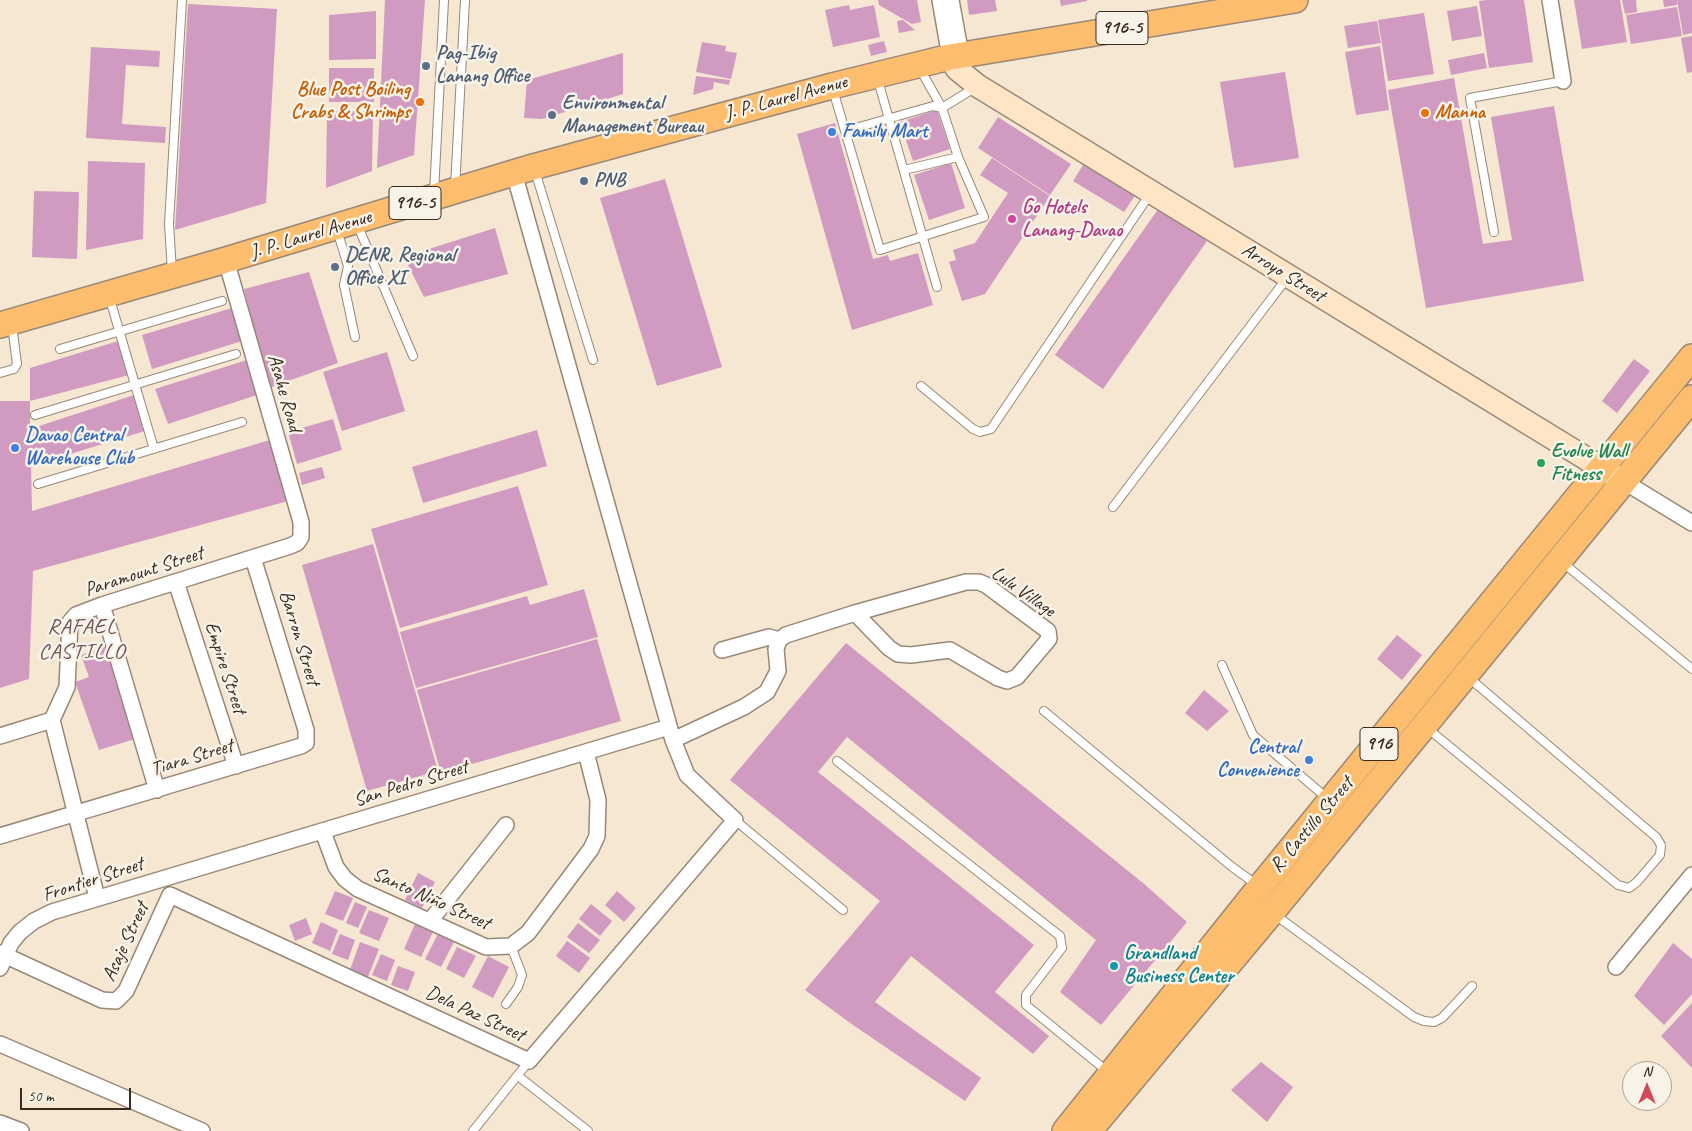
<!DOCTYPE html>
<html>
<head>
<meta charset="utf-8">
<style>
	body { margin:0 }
	#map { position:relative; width:1692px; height:1131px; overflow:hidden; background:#f5e7d2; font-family:Caveat,sans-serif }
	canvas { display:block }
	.north { position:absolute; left:1622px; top:1061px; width:50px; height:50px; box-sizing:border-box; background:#f7f3e8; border:1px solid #aca397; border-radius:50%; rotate:0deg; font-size:14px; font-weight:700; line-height:20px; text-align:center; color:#3b2a1e }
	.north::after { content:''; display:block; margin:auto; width:18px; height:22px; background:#d1495b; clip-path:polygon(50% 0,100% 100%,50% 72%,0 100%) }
	.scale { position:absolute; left:20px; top:1088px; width:111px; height:22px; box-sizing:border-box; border:2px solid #3b2a1e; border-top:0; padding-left:6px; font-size:15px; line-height:18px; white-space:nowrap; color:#3b2a1e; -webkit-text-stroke:4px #f7f3e8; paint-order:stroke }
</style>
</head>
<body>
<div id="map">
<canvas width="1692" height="1131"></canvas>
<div class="north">N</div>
<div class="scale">50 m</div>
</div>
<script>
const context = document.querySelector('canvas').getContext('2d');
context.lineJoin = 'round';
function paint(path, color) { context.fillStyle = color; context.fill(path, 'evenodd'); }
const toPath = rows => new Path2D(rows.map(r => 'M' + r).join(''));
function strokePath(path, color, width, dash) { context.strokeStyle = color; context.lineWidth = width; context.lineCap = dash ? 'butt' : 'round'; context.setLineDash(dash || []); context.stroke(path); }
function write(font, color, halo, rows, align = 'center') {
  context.font = font + ' Caveat,sans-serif'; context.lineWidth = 5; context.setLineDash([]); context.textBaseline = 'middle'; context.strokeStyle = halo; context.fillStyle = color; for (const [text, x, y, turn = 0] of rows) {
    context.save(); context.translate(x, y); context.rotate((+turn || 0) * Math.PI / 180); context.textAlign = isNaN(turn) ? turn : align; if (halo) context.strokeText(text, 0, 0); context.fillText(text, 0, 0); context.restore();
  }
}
paint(toPath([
	[385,0,425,0,414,155,377,168],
	[878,0,917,0,921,22,912,24,879,5],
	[967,0,995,0,997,11,969,15],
	[1060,0,1087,0,1087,1,1061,6],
	[1486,0,1524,0,1533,62,1489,68,1479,1],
	[1574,0,1620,0,1627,42,1582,49],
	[1622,0,1636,0,1637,12,1625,14],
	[1663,0,1677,0,1677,5,1664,7],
	[1677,0,1692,0,1692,33,1683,35],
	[188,4,277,9,266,203,175,230],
	[849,5,850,10,874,5,880,37,833,47,825,10],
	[1477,6,1482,36,1452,41,1447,11],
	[1677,7,1682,36,1631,44,1626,15],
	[376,11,376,59,329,60,329,15],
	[1424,13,1434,74,1388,81,1378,20],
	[903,20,915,30,899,33,897,21],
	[1377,21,1381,43,1348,48,1344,26],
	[1692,36,1692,72,1687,73,1681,38],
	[884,41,887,52,871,56,868,45],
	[702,42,726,46,725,51,737,53,731,79,696,72],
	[1380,46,1389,110,1356,115,1345,52],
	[91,47,160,51,159,67,126,65,122,124,166,127,165,143,86,138],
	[623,53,623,94,542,119,524,118,527,80],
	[1484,53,1487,68,1451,75,1448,60],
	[329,68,374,68,374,102,329,102],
	[1285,72,1299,158,1234,168,1220,82],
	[696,76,730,80,729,85,714,82,713,89,693,95],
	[1454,78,1483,244,1512,240,1491,117,1554,106,1584,281,1426,308,1388,90],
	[937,110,950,149,913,161,900,122],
	[327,111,373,111,372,171,326,188],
	[998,117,1071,164,1050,195,978,148],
	[835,123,873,259,888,255,890,261,918,253,933,305,852,330,797,134],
	[992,158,1050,196,985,294,962,301,949,262,956,260,953,250,975,243,1008,193,980,175],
	[88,161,145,163,143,239,86,250],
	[1085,162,1136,194,1124,212,1073,181],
	[951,163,965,208,929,220,914,175],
	[665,179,722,367,657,386,600,198],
	[34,191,79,192,77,259,32,257],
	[1159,208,1207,241,1103,389,1055,355],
	[495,228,508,274,424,297,404,257],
	[309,272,338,363,269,388,244,289],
	[232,308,242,341,152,369,142,335],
	[118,341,129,375,30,401,30,368],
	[387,352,405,411,342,431,323,372],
	[1634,359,1650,371,1617,413,1602,401],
	[247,360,257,395,168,424,155,389],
	[134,395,145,431,31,466,32,511,270,440,288,501,33,571,29,679,0,688,0,401,30,401,30,429],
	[333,419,342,450,297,464,288,432],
	[537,430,547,466,423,503,412,467],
	[322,467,325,478,302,485,299,473],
	[518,486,548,585,400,628,371,529],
	[373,544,438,771,367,791,302,565],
	[584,589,598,637,416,688,400,632,527,596,530,605],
	[1397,635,1422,655,1402,680,1377,659],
	[597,639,621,721,441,773,417,690],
	[846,643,1143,883,1187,922,1101,1025,1060,992,1096,940,847,737,818,772,1034,945,995,992,1049,1036,1033,1054,911,956,875,1002,981,1078,965,1101,853,1025,805,990,880,901,730,780],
	[107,646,138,738,99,750,75,682,89,677,81,655],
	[1204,690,1229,711,1207,731,1185,713],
	[418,873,435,882,422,908,405,900],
	[335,891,353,898,343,921,325,914],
	[617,891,636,908,624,922,605,905],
	[355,902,367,907,358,928,346,923],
	[591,904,612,921,600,936,579,919],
	[369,910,389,918,379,941,359,933],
	[306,918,312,934,295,941,289,925],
	[321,922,338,930,330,951,312,943],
	[578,923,600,940,589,953,567,937],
	[415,924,433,932,421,957,404,949],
	[340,934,355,940,348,960,332,954],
	[438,934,454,942,441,967,425,959],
	[567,941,590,958,579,973,556,956],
	[360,942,379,949,368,977,350,970],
	[1673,943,1692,959,1692,994,1664,1025,1634,996],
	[457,947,476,956,464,978,446,969],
	[381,954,395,960,387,981,372,975],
	[488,956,509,967,493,998,472,987],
	[398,966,415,972,408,991,391,985],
	[1692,1003,1692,1068,1661,1036],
	[1261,1062,1293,1087,1267,1122,1231,1090]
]), '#d09ac1');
const lane = toPath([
	[877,77,937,287],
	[833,90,880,250,984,217,958,157,942,108,920,69],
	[845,131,933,106,942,108,976,87],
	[904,170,958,157],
	[535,171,593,360],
	[455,188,465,0],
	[434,193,444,0],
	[357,224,413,356],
	[337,230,348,266,344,285,355,337],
	[1494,232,1470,98,1563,81],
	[172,271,169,224,182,0],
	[109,296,154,449],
	[60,349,222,301],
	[0,373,14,369,17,364,12,325],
	[921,386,973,429,980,432,991,429,1150,194],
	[35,415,236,354],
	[38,484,242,422],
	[1113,507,1287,278],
	[1562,562,1692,669],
	[1222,665,1253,735,1328,799],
	[1044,711,1231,866,1257,885],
	[1427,728,1618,885,1629,888,1637,882,1660,855,1661,845,1656,837,1468,677],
	[837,761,1060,936,1062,948,1026,995,1026,1005,1108,1072],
	[735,820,843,910],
	[1274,914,1414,1017,1424,1021,1434,1022,1442,1018,1472,986],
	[506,1004,518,987,522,975,511,946],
	[518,1076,588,1131],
	[473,1131,529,1061]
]);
const street = toPath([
	[940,0,950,57],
	[951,0,961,55],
	[1550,0,1563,81],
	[1623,481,1692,523],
	[176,582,236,766],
	[102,605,157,790],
	[722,650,769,637,779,640],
	[0,736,52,720],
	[673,740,744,707,767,692,778,671,776,649,779,640,786,635,855,613,966,582,979,582,986,585,1048,631,1049,639,1017,677,1007,681,998,678,950,650,911,655,898,654,889,648,855,613],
	[323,832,336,867,345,879,358,889,486,947,511,946,528,933,591,849,597,836,598,800,586,752],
	[0,836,301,746,306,743,306,730,253,558],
	[170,895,529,1061,735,820,687,775,673,740,514,173],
	[97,898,52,720,67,687,70,622,76,615,102,605,290,546,297,543,301,537,301,522,226,260],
	[430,921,506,825],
	[0,953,102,1000,116,1001,126,991,170,895],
	[1616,967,1692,875],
	[0,968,11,943,20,932,34,921,52,912,669,727],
	[0,1044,202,1131],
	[0,1123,21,1131]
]);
const secondary = toPath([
	[950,57,957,69,978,86,1623,481]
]);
const primary = toPath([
	[0,325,226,260,533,167,832,86,950,57,1295,0],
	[1065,1131,1260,887,1692,357],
	[1089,1131,1272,912,1692,398]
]);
strokePath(lane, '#988878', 10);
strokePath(street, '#988878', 18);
strokePath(secondary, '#988878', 25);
strokePath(primary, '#988878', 28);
strokePath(lane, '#fff', 8);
strokePath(street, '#fff', 15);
strokePath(secondary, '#fee5c5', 22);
strokePath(primary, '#fcbd6f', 25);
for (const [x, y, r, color] of [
	[426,66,5,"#5c6f8a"],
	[420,102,5,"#e8710a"],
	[1425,113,5,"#e8710a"],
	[552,115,5,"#5c6f8a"],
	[832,132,5,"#3f7fe0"],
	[584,181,5,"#5c6f8a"],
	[1012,219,5,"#d1479c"],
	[335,267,5,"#5c6f8a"],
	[15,448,5,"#3f7fe0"],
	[1541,463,5,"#2e9e5b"],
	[1309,760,5,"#3f7fe0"],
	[1114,966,5,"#0f9aa8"]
]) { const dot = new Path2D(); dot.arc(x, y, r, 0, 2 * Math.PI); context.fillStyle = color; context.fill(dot); strokePath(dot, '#f7f3e8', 2); }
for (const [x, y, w] of [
	[1122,28,52],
	[415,203,52],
	[1379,744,38]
]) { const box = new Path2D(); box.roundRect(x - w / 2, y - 16.5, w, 33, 4); context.fillStyle = '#f7f3e8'; context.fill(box); strokePath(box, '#3b2a1e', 1); }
write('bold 19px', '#3b2a1e', null, [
	["916-5",1122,28],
	["916-5",415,203],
	["916",1379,744]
]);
write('bold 20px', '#4e5e75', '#f7f3e8', [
	["Pag-Ibig",436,54],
	["Lanang Office",436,77],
	["Environmental",562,104],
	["Management Bureau",562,127],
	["PNB",594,181],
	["DENR, Regional",345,256],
	["Office XI",345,279]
], 'left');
write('bold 20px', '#c56008', '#f7f3e8', [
	["Blue Post Boiling",410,90],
	["Crabs & Shrimps",410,113],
	["Manna",1435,113,"left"]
], 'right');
write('20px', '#3b2a1e', '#f7f3e8', [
	["J. P. Laurel Avenue",786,98,-15],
	["J. P. Laurel Avenue",311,235,-17],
	["Arroyo Street",1283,273,32],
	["Asahe Road",284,393,74],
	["Paramount Street",144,572,-18],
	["Lulu Village",1023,592,35],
	["Barron Street",299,638,73],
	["Empire Street",225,668,72],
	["Tiara Street",192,758,-17],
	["San Pedro Street",411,784,-17],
	["R. Castillo Street",1312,825,-50],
	["Frontier Street",93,880,-18],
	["Santo Niño Street",431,899,24],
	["Asaje Street",126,942,-65],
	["Dela Paz Street",475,1014,25]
]);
write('bold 20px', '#366cbe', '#f7f3e8', [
	["Family Mart",842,132],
	["Davao Central",25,436],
	["Warehouse Club",25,459],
	["Central",1299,748,"right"],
	["Convenience",1299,771,"right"]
], 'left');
write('bold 20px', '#b23c85', '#f7f3e8', [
	["Go Hotels",1022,208],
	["Lanang-Davao",1022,231]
], 'left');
write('bold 20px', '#27864d', '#f7f3e8', [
	["Evolve Wall",1551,452],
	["Fitness",1551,475]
], 'left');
write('bold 20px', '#0d838f', '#f7f3e8', [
	["Grandland",1124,954],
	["Business Center",1124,977]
], 'left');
context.letterSpacing = '1px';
write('22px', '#6f5157', '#f7f3e8', [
	["RAFAEL",82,627],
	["CASTILLO",82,652]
]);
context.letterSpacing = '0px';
</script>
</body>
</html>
